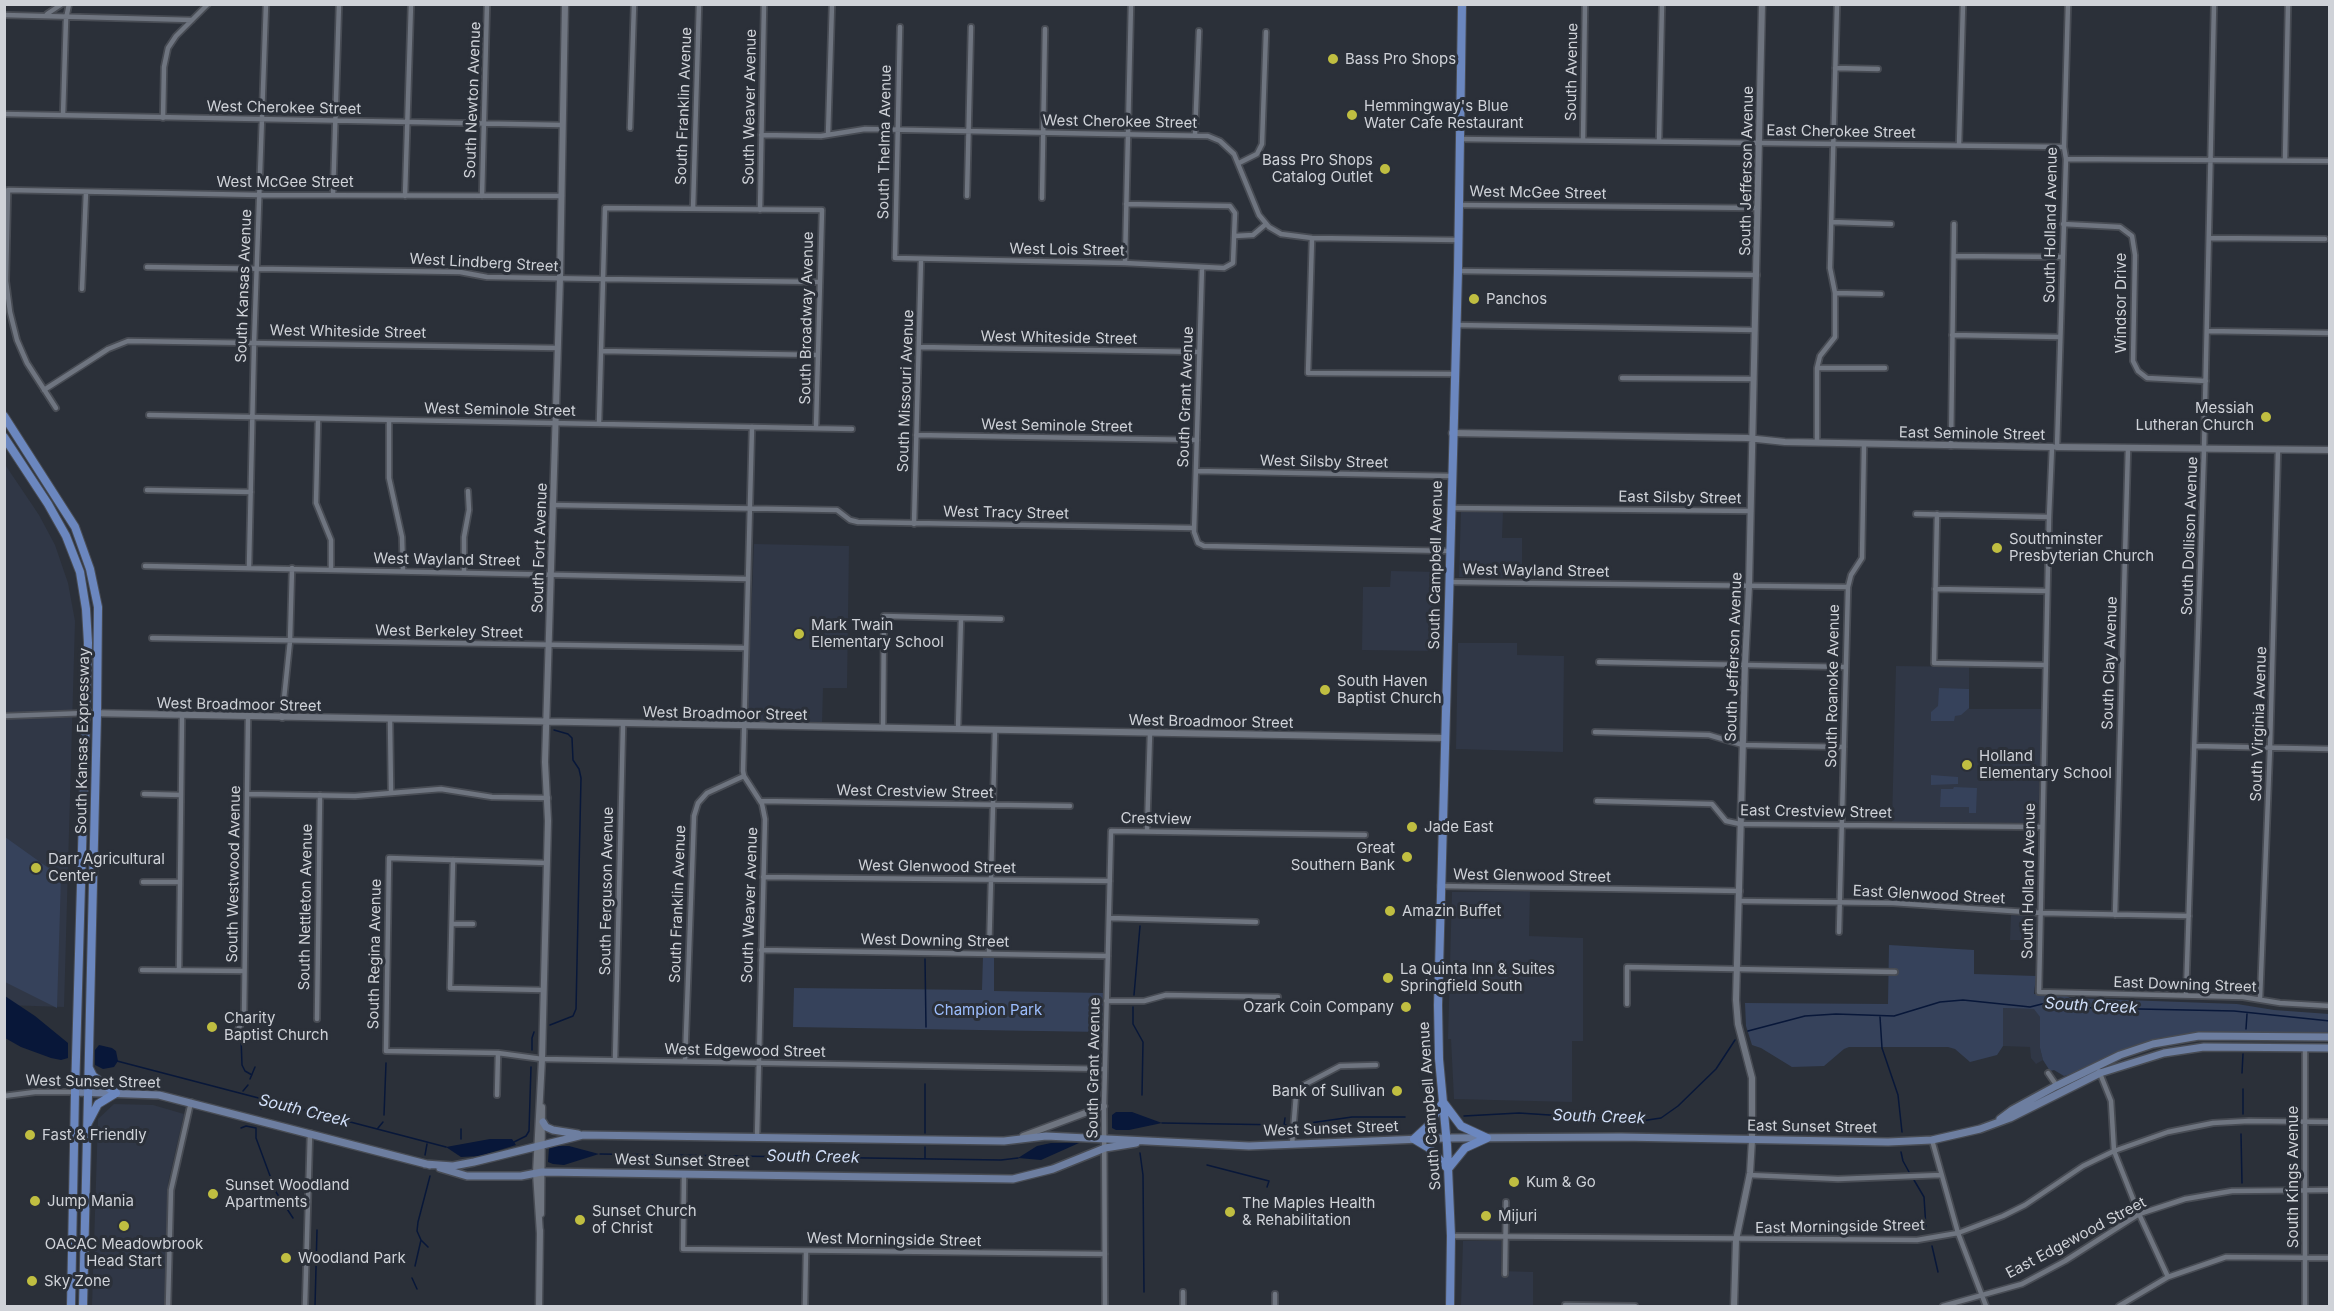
<!DOCTYPE html>
<html>
<head>
<meta charset="utf-8">
<style>
	body { margin:0 }
	#map { position:relative; width:2334px; height:1311px; overflow:hidden; background:#2b3039; font-family:Inter,sans-serif }
	canvas { display:block }
	.frame { position:absolute; inset:0; border:6px solid #cfd2d8; pointer-events:none }
</style>
</head>
<body>
<div id="map">
<canvas width="2334" height="1311"></canvas>
<div class="frame"></div>
</div>
<script>
const context = document.querySelector('canvas').getContext('2d');
context.lineJoin = 'round';
function paint(path, color) { context.fillStyle = color; context.fill(path, 'evenodd'); }
const toPath = rows => new Path2D(rows.map(r => 'M' + r).join(''));
function strokePath(path, color, width, dash) { context.strokeStyle = color; context.lineWidth = width; context.lineCap = dash ? 'butt' : 'round'; context.setLineDash(dash || []); context.stroke(path); }
function write(font, color, halo, rows, align = 'center') {
  context.font = font + ' Inter,sans-serif'; context.lineWidth = 6; context.setLineDash([]); context.textBaseline = 'middle'; context.strokeStyle = halo; context.fillStyle = color; for (const [text, x, y, turn = 0] of rows) {
    context.save(); context.translate(x, y); context.rotate((+turn || 0) * Math.PI / 180); context.textAlign = isNaN(turn) ? turn : align; if (halo) context.strokeText(text, 0, 0); context.fillText(text, 0, 0); context.restore();
  }
}
paint(toPath([
	[4,463,39,515,55,545,68,583,75,621,64,1007,5,1005],
	[1461,512,1503,512,1502,538,1522,538,1522,578,1459,577],
	[754,544,849,546,847,688,823,688,822,725,751,723,747,718],
	[1391,571,1439,572,1435,651,1362,650,1363,587,1390,587],
	[1458,643,1517,643,1517,655,1564,656,1563,752,1456,749],
	[1896,666,1969,667,1969,709,2042,709,2038,823,1892,822],
	[1530,891,1529,936,1583,938,1583,1041,1572,1041,1572,1102,1454,1099,1451,1039,1448,1039,1452,892],
	[2011,915,2036,916,2037,940,2010,940],
	[2003,1008,2035,1009,2040,1017,2040,1048,2043,1060,2036,1064,2031,1058,2030,1047,2003,1046],
	[114,1104,153,1105,184,1114,168,1183,165,1306,92,1306,98,1119],
	[1463,1241,1501,1241,1501,1271,1533,1272,1533,1306,1461,1306]
]), '#303746');
paint(toPath([
	[1939,688,1969,689,1969,708,1961,715,1955,716,1954,721,1931,721,1931,712,1938,706],
	[1931,775,1958,777,1958,784,1931,785],
	[1954,787,1977,788,1976,813,1969,813,1969,807,1940,807,1941,789,1953,789],
	[5,837,61,877,57,1008,5,982],
	[1889,945,1974,950,1974,974,2036,976,2034,994,2065,995,2070,998,2237,1004,2274,1010,2329,1014,2330,1032,2218,1032,2159,1038,2119,1051,2074,1073,2064,1076,2054,1070,2050,1071,2043,1060,2040,1048,2040,1017,2034,1009,2003,1008,2003,1046,1997,1055,1970,1062,1955,1049,1948,1047,1849,1047,1844,1049,1824,1066,1792,1067,1761,1048,1752,1045,1746,1026,1745,1003,1888,1004],
	[983,956,994,957,994,991,1103,993,1102,1032,793,1027,794,988,982,990]
]), '#36425b');
paint(toPath([
	[5,996,35,1016,68,1043,68,1058,61,1060,51,1058,21,1047,5,1038],
	[99,1045,112,1048,116,1051,118,1061,114,1067,103,1069,95,1065,95,1050],
	[1116,1112,1132,1112,1162,1123,1129,1130,1116,1130,1112,1128,1112,1115],
	[490,1139,512,1139,516,1145,480,1156,461,1157,446,1147],
	[1051,1143,1079,1143,1041,1160,1018,1158,1037,1146],
	[553,1146,569,1146,599,1154,564,1165,553,1164,548,1162,549,1148]
]), '#081739');
strokePath(toPath([
	[925,959,926,1027],
	[1134,995,1140,926],
	[1133,1007,1133,1024,1143,1042,1142,1095],
	[1880,1017,1882,1048,1898,1095,1902,1132],
	[550,1025,573,1016,576,1009,581,778,579,769,573,760,572,738,568,734,554,730],
	[2246,1029,2247,1014],
	[1748,1031,1805,1016,1836,1014,1894,1016,1940,1002,1963,1000,2021,1006,2030,1007,2050,1002,2092,1008,2234,1011,2330,1021],
	[241,1038,242,1065,245,1071,252,1075],
	[532,1050,532,1038,534,1032],
	[117,1061,446,1147],
	[2242,1073,2243,1054],
	[250,1079,255,1067],
	[243,1091,248,1085],
	[261,1109,264,1099],
	[2243,1114,2243,1089],
	[384,1115,386,1063],
	[1464,1116,1519,1113,1641,1121,1661,1118,1678,1106,1716,1069,1735,1040],
	[1162,1123,1287,1125],
	[1303,1124,1352,1117,1405,1117],
	[1284,1125,1285,1118],
	[241,1128,246,1126,256,1128,256,1138,276,1192,293,1218],
	[378,1128,383,1122],
	[925,1133,925,1084],
	[2241,1134,2242,1183],
	[461,1139,461,1129],
	[514,1142,526,1136,529,1131,531,1067],
	[1901,1152,1903,1161,1909,1172],
	[1140,1153,1143,1175,1144,1292],
	[600,1154,1001,1160,1018,1158],
	[425,1155,427,1144],
	[925,1158,925,1147],
	[1207,1165,1269,1181,1267,1187],
	[1914,1180,1924,1197,1926,1228],
	[421,1240,428,1247],
	[1932,1246,1938,1272],
	[415,1266,421,1240,417,1231,418,1222,430,1176],
	[412,1278,417,1289],
	[315,1306,317,1230]
]), '#081739', 1.5);
const minor = toPath([
	[2068,4,2064,147,2066,159,2057,447,2052,447,2049,517,2039,992,2243,997,2280,1003,2330,1006],
	[47,14,62,4],
	[4,15,192,20],
	[900,27,895,258,1125,263,1224,268,1233,263,1235,213,1230,206,1126,204],
	[1835,68,1878,69],
	[4,114,562,125],
	[63,115,66,19,69,4],
	[163,118,164,67,168,48,176,36,208,4],
	[630,128,634,4],
	[761,135,821,136,865,129,1208,136,1220,141,1234,154,1259,215,1269,227,1281,234,1312,238,1458,240],
	[828,135,832,4],
	[1195,135,1199,31],
	[1459,139,2064,147],
	[1583,140,1585,4],
	[1659,141,1662,4],
	[1959,145,1963,4],
	[2066,159,2330,161],
	[2285,160,2288,4],
	[1239,163,1257,154,1262,144,1266,32],
	[333,195,339,4],
	[405,196,411,4],
	[482,196,487,4],
	[967,196,971,27],
	[1042,198,1045,29],
	[1459,205,1758,208],
	[693,209,699,4],
	[760,210,764,4],
	[1832,222,1891,224],
	[2063,224,2120,227,2132,236,2135,255,2133,361,2138,371,2147,378,2206,381],
	[1235,236,1253,235,1266,224],
	[1312,238,1308,373,1454,374],
	[2209,238,2325,239],
	[1954,256,2062,257],
	[1125,263,1131,4],
	[147,267,460,272,487,277,602,279,820,282],
	[1202,267,1194,532,1198,543,1204,546,1450,551],
	[1458,271,1757,275],
	[82,289,86,192],
	[1835,293,1881,294],
	[1456,325,1755,330],
	[2207,331,2330,333],
	[1952,335,2060,337],
	[919,347,1199,352],
	[601,351,818,355],
	[1817,368,1885,368],
	[1622,378,1754,379],
	[44,390,108,349,128,341,558,348],
	[56,408,27,363,17,340,10,312,6,281,8,190,260,195,562,196],
	[149,415,852,429],
	[318,419,316,503,331,540,331,570],
	[389,420,389,478,402,537,403,571],
	[599,423,605,208,822,210,816,427],
	[752,427,743,771,744,776,762,804,765,819,757,1137],
	[916,435,1197,440],
	[1817,442,1817,368,1820,356,1835,337,1835,293,1830,268,1837,4],
	[1951,446,1954,224],
	[1196,471,1451,476],
	[147,490,251,492],
	[553,505,837,510,850,520,858,522,1194,528],
	[1451,508,1751,511],
	[1916,514,2049,517],
	[1937,514,1934,663,2046,665],
	[914,524,921,260],
	[145,566,748,579],
	[249,567,254,344,266,4],
	[464,572,464,537,469,510,468,491],
	[1449,582,1848,587],
	[1935,589,2047,591],
	[152,638,746,648],
	[1599,662,1846,667],
	[4,716,86,713],
	[282,718,290,641,292,568],
	[390,720,391,792],
	[883,728,884,616,1001,619],
	[958,729,961,618],
	[1595,732,1709,735,1743,745,1844,747],
	[2195,746,2330,749],
	[144,794,181,795],
	[248,794,355,796,441,789,492,797,548,798],
	[760,801,1070,806],
	[1597,801,1712,804,1726,821,1740,824,2042,827],
	[1147,831,1150,733],
	[453,860,450,988,543,990],
	[547,863,389,858,386,1051,498,1053,542,1059,1105,1069],
	[763,877,1110,881],
	[143,882,180,882],
	[1440,886,1740,891],
	[1739,901,1893,903,2041,913,2189,916],
	[2115,915,2128,448],
	[1109,918,1256,922],
	[452,924,473,924],
	[1839,932,1848,587,1851,575,1862,558,1864,444],
	[761,950,1108,956],
	[989,954,995,730],
	[142,970,244,971],
	[179,970,182,716],
	[2186,995,2204,449,2214,4],
	[2260,999,2270,748,2278,449],
	[1106,1001,1144,1001,1166,995,1278,997],
	[1627,1004,1627,967,1895,972],
	[317,1019,320,795],
	[238,1030,244,1017,248,718],
	[2305,1048,2305,1306],
	[615,1060,623,724],
	[685,1061,694,816,698,803,707,793,744,776],
	[2099,1071,2111,1101,2114,1151,2139,1214,2168,1277],
	[2048,1073,2057,1086],
	[497,1095,498,1053],
	[4,1096,35,1092,75,1092],
	[1932,1140,1958,1233,1986,1306],
	[1292,1145,1296,1095,1300,1087,1340,1066,1376,1065],
	[684,1174,683,1249,1105,1254],
	[1749,1175,1838,1179,1941,1175],
	[1451,1236,1917,1240,1958,1233,2003,1216,2025,1205,2083,1166,2114,1151,2168,1132,2213,1123,2249,1121,2330,1122],
	[1505,1274,1506,1202],
	[1565,1305,1635,1306],
	[168,1306,171,1190,191,1102],
	[305,1306,310,1133],
	[805,1306,806,1251],
	[1105,1306,1104,1106,1111,831,1365,835],
	[1183,1306,1183,1292],
	[1275,1306,1275,1294],
	[1943,1306,2022,1284,2065,1261,2139,1214,2185,1199,2232,1191,2330,1190],
	[2119,1306,2168,1277,2226,1257,2330,1258]
]);
const tertiary = toPath([
	[1452,433,1747,438,1785,442,2052,447],
	[2057,447,2330,450],
	[86,713,1445,738],
	[1023,1136,1104,1106],
	[541,1214,542,1107],
	[540,1234,536,1173,542,1059,548,821,545,762,560,278,565,4],
	[539,1306,540,1230],
	[1734,1306,1736,1240,1750,1173,1752,1140,1752,1078,1738,1024,1736,1000,1745,664,1749,586,1762,4]
]);
const secondary = toPath([
	[75,1092,159,1095,430,1165],
	[2000,1119,2012,1110,2056,1086,2120,1055,2153,1044,2199,1036,2330,1037],
	[543,1122,546,1127,553,1130,578,1134],
	[425,1164,453,1166,474,1162,583,1135,1004,1141,1046,1136,1249,1146,1446,1138,1621,1137,1888,1142,1932,1140,1980,1129,2010,1118,2100,1073,2164,1053,2204,1047,2330,1048],
	[440,1168,467,1176,521,1176,542,1172,1013,1179,1053,1169,1105,1148,1136,1143]
]);
const primary = toPath([
	[4,416,75,527,90,569,98,607,97,714,83,1306],
	[4,437,48,504,66,536,80,572,86,609,88,643,75,1092,71,1306],
	[1443,1102,1461,1126,1487,1138,1465,1148,1448,1169,1429,1148,1414,1139,1428,1126,1443,1102],
	[88,1123,98,1104,116,1093,93,1076,89,1068],
	[1450,1306,1451,1236,1447,1145,1439,1059,1438,1005,1458,271,1462,4]
]);
strokePath(minor, '#484c54', 8);
strokePath(tertiary, '#484c54', 9);
strokePath(secondary, '#484c54', 10);
strokePath(primary, '#484c54', 10);
strokePath(minor, '#6f7580', 4.5);
strokePath(tertiary, '#6f7580', 6);
strokePath(secondary, '#6d7ea0', 7);
strokePath(primary, '#6b87bf', 8);
for (const [x, y, r, color] of [
	[1333,59,6,"#c0be41"],
	[1352,115,6,"#c0be41"],
	[1385,169,6,"#c0be41"],
	[1474,299,6,"#c0be41"],
	[2266,417,6,"#c0be41"],
	[1997,548,6,"#c0be41"],
	[799,634,6,"#c0be41"],
	[1325,690,6,"#c0be41"],
	[1967,765,6,"#c0be41"],
	[1412,827,6,"#c0be41"],
	[1407,857,6,"#c0be41"],
	[36,868,6,"#c0be41"],
	[1390,911,6,"#c0be41"],
	[1388,978,6,"#c0be41"],
	[1406,1007,6,"#c0be41"],
	[212,1027,6,"#c0be41"],
	[1397,1091,6,"#c0be41"],
	[30,1135,6,"#c0be41"],
	[1514,1182,6,"#c0be41"],
	[213,1194,6,"#c0be41"],
	[35,1201,6,"#c0be41"],
	[1230,1212,6,"#c0be41"],
	[1486,1216,6,"#c0be41"],
	[580,1220,6,"#c0be41"],
	[124,1226,6,"#c0be41"],
	[286,1258,6,"#c0be41"],
	[32,1281,6,"#c0be41"]
]) { const dot = new Path2D(); dot.arc(x, y, r, 0, 2 * Math.PI); context.fillStyle = color; context.fill(dot); strokePath(dot, '#2b3039', 2); }
write('15px', '#cfd2d8', '#2b3039', [
	["Bass Pro Shops",1345,59],
	["Hemmingway's Blue",1364,106],
	["Water Cafe Restaurant",1364,123],
	["Bass Pro Shops",1373,160,"right"],
	["Catalog Outlet",1373,177,"right"],
	["Panchos",1486,299],
	["Messiah",2254,408,"right"],
	["Lutheran Church",2254,425,"right"],
	["Southminster",2009,539],
	["Presbyterian Church",2009,556],
	["Mark Twain",811,625],
	["Elementary School",811,642],
	["South Haven",1337,681],
	["Baptist Church",1337,698],
	["Holland",1979,756],
	["Elementary School",1979,773],
	["Jade East",1424,827],
	["Great",1395,848,"right"],
	["Southern Bank",1395,865,"right"],
	["Darr Agricultural",48,859],
	["Center",48,876],
	["Amazin Buffet",1402,911],
	["La Quinta Inn & Suites",1400,969],
	["Springfield South",1400,986],
	["Ozark Coin Company",1394,1007,"right"],
	["Charity",224,1018],
	["Baptist Church",224,1035],
	["Bank of Sullivan",1385,1091,"right"],
	["Fast & Friendly",42,1135],
	["Kum & Go",1526,1182],
	["Sunset Woodland",225,1185],
	["Apartments",225,1202],
	["Jump Mania",47,1201],
	["The Maples Health",1242,1203],
	["& Rehabilitation",1242,1220],
	["Sunset Church",592,1211],
	["of Christ",592,1228],
	["Mijuri",1498,1216],
	["OACAC Meadowbrook",124,1244,"center"],
	["Head Start",124,1261,"center"],
	["Woodland Park",298,1258],
	["Sky Zone",44,1281]
], 'left');
write('15px', '#cfd2d8', '#2b3039', [
	["South Avenue",1572,72,-89],
	["South Newton Avenue",473,100,-88],
	["South Franklin Avenue",684,106,-88],
	["South Weaver Avenue",750,107,-89],
	["West Cherokee Street",284,108,1],
	["West Cherokee Street",1120,122,1],
	["East Cherokee Street",1841,132,1],
	["South Thelma Avenue",885,142,-89],
	["South Jefferson Avenue",1747,171,-89],
	["West McGee Street",285,182],
	["West McGee Street",1538,193,1],
	["South Holland Avenue",2051,225,-89],
	["West Lois Street",1067,250,1],
	["West Lindberg Street",484,263,3],
	["South Kansas Avenue",244,286,-88],
	["Windsor Drive",2121,303,-90],
	["South Broadway Avenue",807,318,-89],
	["West Whiteside Street",348,332,1],
	["West Whiteside Street",1059,338,1],
	["South Missouri Avenue",906,391,-88],
	["South Grant Avenue",1186,397,-88],
	["West Seminole Street",500,410,1],
	["West Seminole Street",1057,426,1],
	["East Seminole Street",1972,434,1],
	["West Silsby Street",1324,462,1],
	["East Silsby Street",1680,498,1],
	["West Tracy Street",1006,513,1],
	["South Dollison Avenue",2190,536,-88],
	["South Fort Avenue",540,548,-88],
	["West Wayland Street",447,560,1],
	["South Campbell Avenue",1436,565,-89],
	["West Wayland Street",1536,571,1],
	["West Berkeley Street",449,632,1],
	["South Jefferson Avenue",1734,657,-88],
	["South Clay Avenue",2110,663,-88],
	["South Roanoke Avenue",1833,686,-89],
	["West Broadmoor Street",239,705,1],
	["West Broadmoor Street",725,714,1],
	["West Broadmoor Street",1211,722,1],
	["South Virginia Avenue",2259,724,-88],
	["South Kansas Expressway",83,741,-89],
	["West Crestview Street",915,792,1],
	["East Crestview Street",1816,812,1],
	["Crestview",1156,819,1],
	["West Glenwood Street",937,867,1],
	["South Westwood Avenue",234,874,-89],
	["West Glenwood Street",1532,876,1],
	["South Holland Avenue",2029,881,-89],
	["South Ferguson Avenue",607,891,-89],
	["East Glenwood Street",1929,895,3],
	["South Franklin Avenue",678,904,-88],
	["South Weaver Avenue",750,905,-88],
	["South Nettleton Avenue",306,907,-89],
	["West Downing Street",935,941,1],
	["South Regina Avenue",375,954,-89],
	["East Downing Street",2185,985,2],
	["West Edgewood Street",745,1051,1],
	["South Grant Avenue",1094,1068,-89],
	["West Sunset Street",93,1082,1],
	["South Campbell Avenue",1430,1106,-94],
	["East Sunset Street",1812,1127,1],
	["West Sunset Street",1331,1129,-2],
	["West Sunset Street",682,1161,1],
	["South Kings Avenue",2293,1177,-90],
	["East Morningside Street",1840,1227,-1],
	["East Edgewood Street",2076,1238,-28],
	["West Morningside Street",894,1240,1]
]);
write('15px', '#9dbefe', '#2b3039', [
	["Champion Park",988,1010]
]);
write('italic 16px', '#d0def8', '#2b3039', [
	["South Creek",2091,1006,3],
	["South Creek",304,1111,14],
	["South Creek",1599,1117,2],
	["South Creek",813,1157,1]
]);
</script>
</body>
</html>
